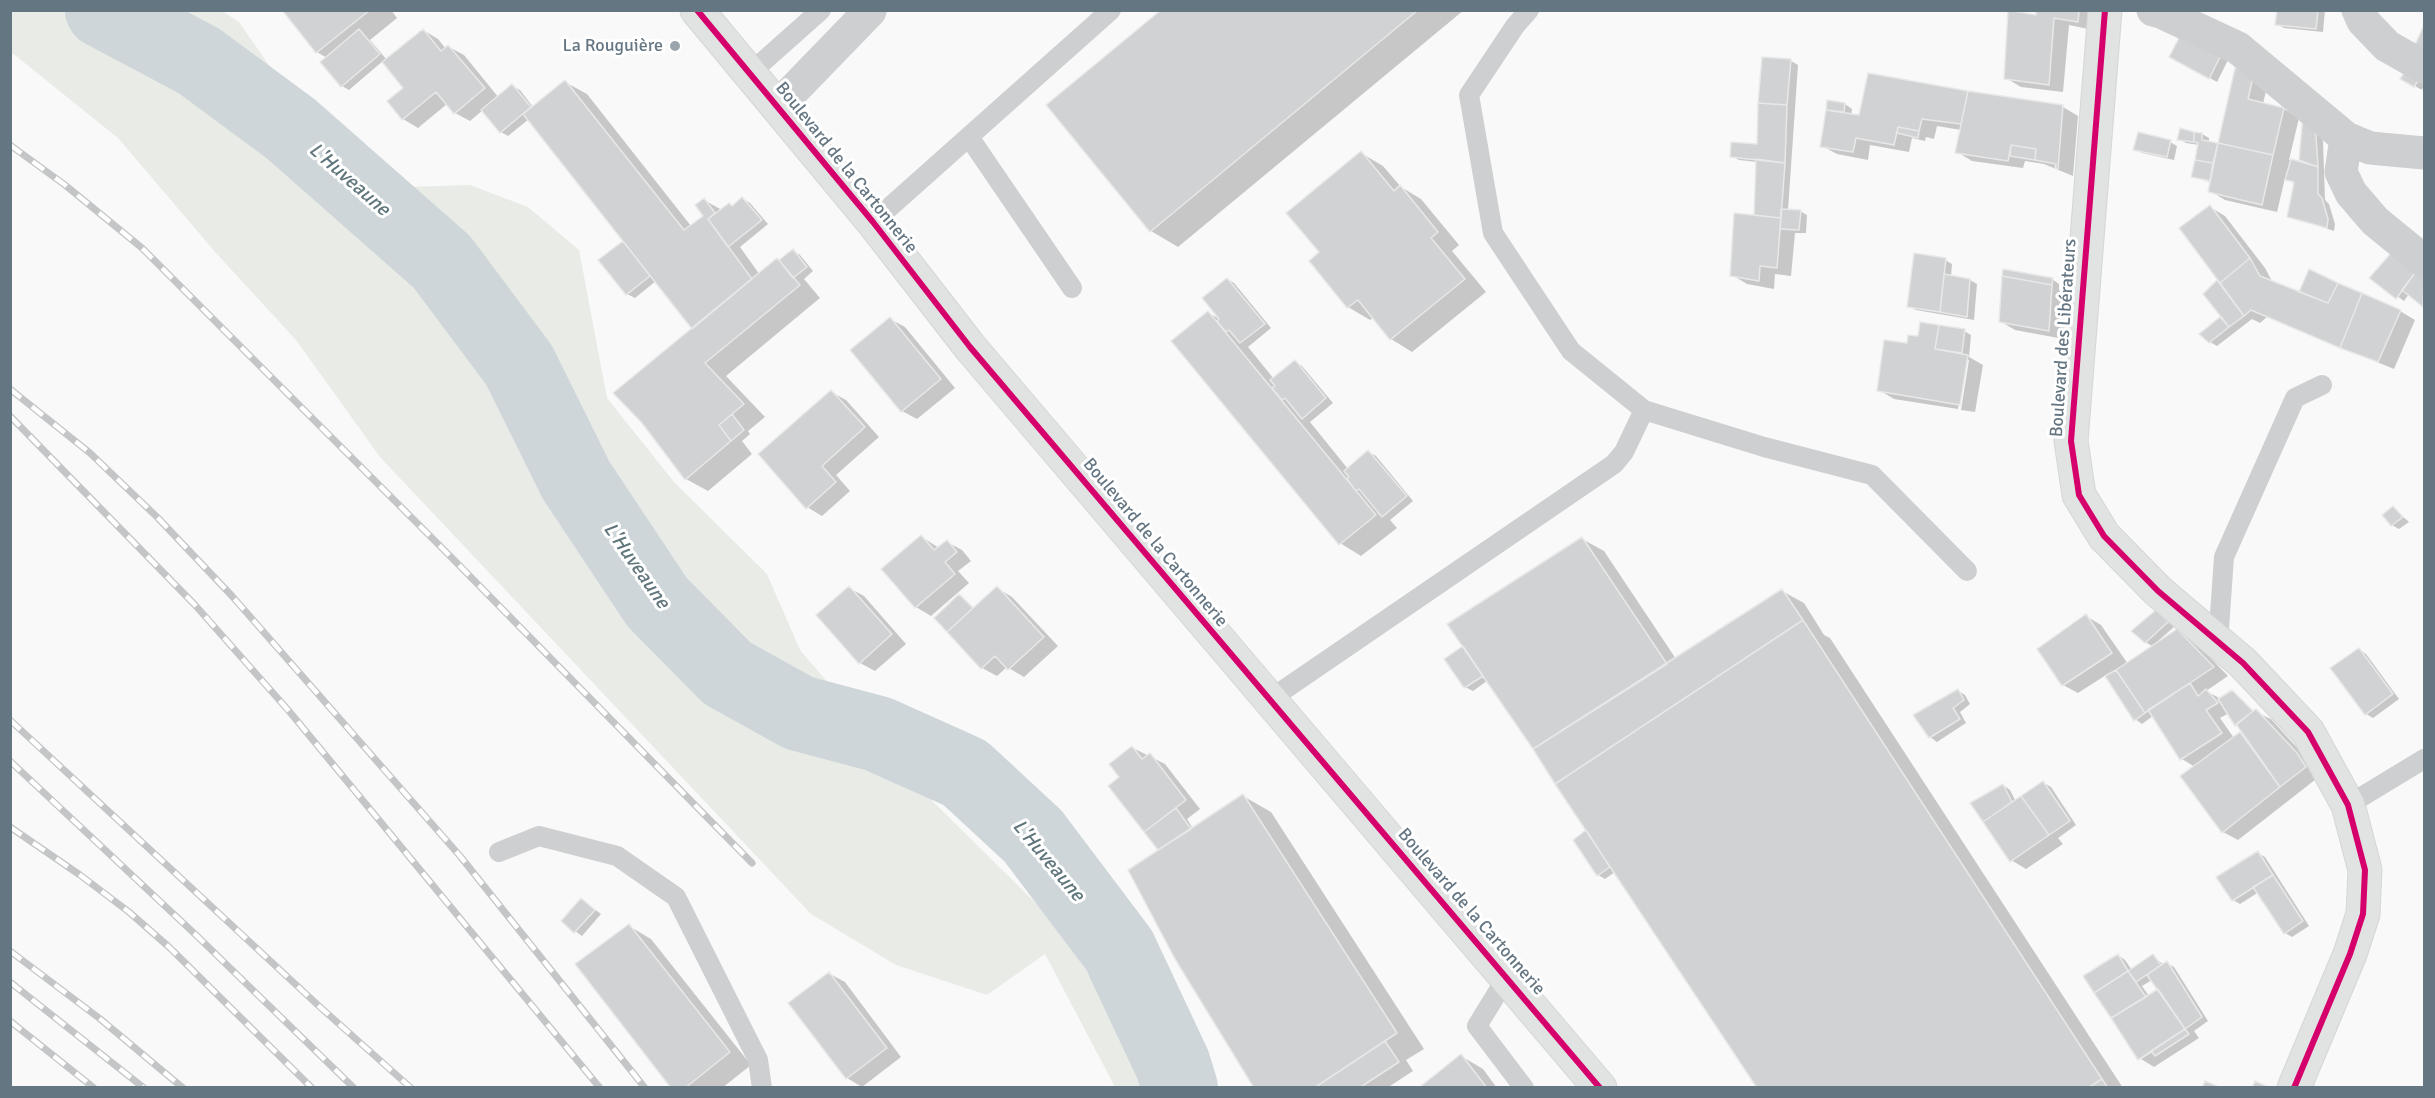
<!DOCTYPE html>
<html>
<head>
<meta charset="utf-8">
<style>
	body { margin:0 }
	#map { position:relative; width:2435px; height:1098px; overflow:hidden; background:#f9f9f9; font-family:Signika,sans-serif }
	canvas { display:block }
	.frame { position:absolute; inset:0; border:12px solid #657683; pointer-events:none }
</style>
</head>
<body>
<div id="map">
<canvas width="2435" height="1098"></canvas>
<div class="frame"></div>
</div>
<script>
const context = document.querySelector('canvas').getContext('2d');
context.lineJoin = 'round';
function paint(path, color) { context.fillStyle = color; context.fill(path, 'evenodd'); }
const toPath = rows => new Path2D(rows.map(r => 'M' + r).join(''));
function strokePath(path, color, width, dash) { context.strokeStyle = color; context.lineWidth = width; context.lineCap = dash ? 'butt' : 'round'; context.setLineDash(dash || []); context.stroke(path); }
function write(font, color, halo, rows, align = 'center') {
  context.font = font + ' Signika,sans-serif'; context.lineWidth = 6; context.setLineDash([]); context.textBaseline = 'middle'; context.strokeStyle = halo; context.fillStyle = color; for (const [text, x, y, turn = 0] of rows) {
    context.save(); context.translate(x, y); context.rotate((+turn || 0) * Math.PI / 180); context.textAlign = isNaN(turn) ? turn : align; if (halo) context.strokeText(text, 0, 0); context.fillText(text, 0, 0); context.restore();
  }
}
paint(toPath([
	[10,11,222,11,239,22,296,104,408,187,470,185,528,207,579,250,607,398,674,482,767,574,800,650,909,778,1053,920,1163,1087,1115,1087,1045,954,987,995,896,965,811,914,380,457,296,340,216,253,118,138,11,52]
]), '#e8ebe6');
paint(toPath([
	[284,10,391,10,397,18,370,40,387,60,423,30,438,39,446,49,449,47,464,55,499,98,512,86,520,90,533,107,565,82,587,94,691,226,705,216,704,200,722,210,732,207,743,199,750,203,768,224,740,247,760,275,793,251,800,255,813,271,804,279,820,298,726,376,765,417,748,431,750,434,742,441,752,454,708,491,686,479,694,329,656,281,635,298,627,294,625,241,529,119,508,136,501,132,483,110,470,121,455,113,447,104,418,128,403,119,389,101,405,88,383,61,349,90,342,86,327,58,317,52],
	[1163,10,1464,10,1178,247,1151,231],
	[2038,10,2094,10,2093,30,2069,25,2063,92,2021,87,2006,78,2037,16],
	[2279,10,2325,10,2323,32,2284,28,2277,24],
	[2171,56,2230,56,2217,82],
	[1763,58,1791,61,1798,65,1788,210,1800,211,1807,215,1806,233,1795,233,1791,276,1775,274,1774,289,1747,284,1732,275,1761,217,1755,214,1757,162,1739,160,1732,156,1758,145],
	[2236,70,2268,82,2263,104,2284,109,2299,118,2289,160,2300,162,2304,117,2317,128,2323,141,2325,200,2329,204,2335,224,2334,231,2289,216,2295,184,2285,178,2277,212,2225,200,2210,191,2212,183,2193,176,2199,145,2186,143,2179,139,2202,134,2209,138,2209,143,2220,146],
	[1869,75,1968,93,2063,107,2078,116,2073,176,2044,164,2025,161,2023,168,1972,161,1957,152,1961,130,1937,126,1934,139,1926,137,1925,141,1912,138,1909,152,1870,145,1868,160,1837,154,1822,146,1829,102,1845,104,1852,109,1851,115,1860,117],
	[2424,77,2424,85,2422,90,2402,79],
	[2170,142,2177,146,2174,160,2142,153,2135,149],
	[1361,153,1383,166,1401,187,1421,199,1459,245,1452,251,1486,292,1412,352,1391,339,1373,318,1370,320,1348,307],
	[2210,207,2225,216,2265,268,2273,283,2300,294,2400,311,2415,320,2394,369,2267,317,2260,323,2252,319,2217,346,2210,342,2201,334,2222,317,2218,282,2223,286],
	[1945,260,1952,264,1951,277,1970,280,1977,284,1974,320,1916,310,1908,306],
	[2424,277,2424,306,2409,294,2404,301,2371,278],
	[1227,279,1234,283,1271,328,1248,347,1274,379,1295,362,1302,366,1333,403,1310,422,1348,469,1369,452,1376,456,1413,501,1390,520,1397,528,1361,556,1340,543,1208,313,1222,320],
	[2052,279,2059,284,2059,290,2066,295,2064,339,2015,330,2000,321],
	[890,319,905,327,955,388,917,419,902,411],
	[1964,331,1971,335,1969,357,1983,365,1975,412,1961,410,1969,360,1966,360,1958,409,1894,399,1879,390,1909,344,1919,337],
	[831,392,846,400,879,437,836,475,850,491,822,516,807,507],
	[2393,508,2409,522,2399,529,2392,525,2384,515],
	[922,537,939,548,947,542,962,550,971,561,958,571,969,583,931,616,916,607],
	[1582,539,1604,551,1676,659,1782,591,1804,603,1824,635,1830,638,2123,1088,1759,1088,1615,872,1605,879,1598,875,1588,831,1487,681,1473,691,1465,687,1464,647],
	[849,588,864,596,906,644,875,671,860,663],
	[997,588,1012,597,1058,646,1024,677,1007,667,997,676,982,668,936,618,960,596,975,609],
	[2156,612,2174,627,2158,641,2159,643,2177,631,2192,639,2228,676,2206,691,2221,699,2232,692,2255,712,2271,719,2312,764,2320,776,2238,840,2223,832,2195,767,2182,759,2153,716,2142,724,2135,719,2106,675,2078,693,2063,685,2086,616,2101,625,2128,664,2154,647,2145,642],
	[2229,713,2242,733,2234,738,2220,718],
	[2359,649,2366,654,2399,699,2373,718,2366,714],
	[1958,691,1965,695,1970,704,1960,712,1966,723,1937,742,1930,737],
	[1133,748,1165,764,1200,809,1187,819,1193,829,1243,796,1271,812,1424,1049,1406,1060,1413,1071,1387,1088,1256,1088,1160,850,1110,786,1121,777],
	[2044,783,2051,787,2076,825,2058,838,2063,844,2026,869,2011,860,1972,804,2003,785,2010,790,2016,802],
	[2258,853,2265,857,2309,926,2292,937,2285,933,2259,892,2240,904,2233,900],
	[582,900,601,914,582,936,575,931],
	[629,926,651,939,751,1065,722,1088,673,1088],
	[2118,955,2125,960,2132,970,2153,956,2164,965,2167,963,2174,967,2208,1021,2194,1031,2199,1038,2154,1067,2141,1059,2154,1051],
	[2152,980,2159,989,2149,996,2142,986],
	[830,974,845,982,901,1057,862,1087,847,1078,790,1004],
	[1461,1056,1483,1069,1497,1088,1424,1088]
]), '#0003');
strokePath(toPath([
	[103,10,199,61,291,129,442,262,519,365,576,480,657,602,727,673,799,713,878,734,965,773,1033,836,1119,950,1173,1065,1180,1088]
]), '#ced6d9', 76);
const building = toPath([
	[282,10,370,10,316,53,282,10],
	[1161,10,1418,10,1150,232,1046,105,1161,10],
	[2008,10,2036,15,2036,10,2079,10,2078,22,2054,18,2049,85,2004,79,2008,10],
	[2277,10,2318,10,2316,29,2275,25,2277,10],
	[2424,25,2424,50,2415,45,2424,25],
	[359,29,380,54,341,87,320,62,359,29],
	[423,29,441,51,448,45,485,88,454,114,436,92,402,120,387,101,403,88,382,62,423,29],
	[2182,32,2223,51,2209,79,2169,57,2182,32],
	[1762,57,1791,59,1787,105,1758,103,1762,57],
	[2408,66,2422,74,2414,87,2400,79,2408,66],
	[2235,68,2254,72,2248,99,2284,108,2273,155,2218,143,2235,68],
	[1868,73,1968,91,1961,124,1922,119,1919,131,1898,127,1894,145,1856,138,1853,152,1820,147,1826,110,1859,115,1868,73],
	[565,80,684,230,703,216,695,205,704,198,715,213,708,219,752,279,692,329,523,114,565,80],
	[512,84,531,107,500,133,481,110,512,84],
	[1968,91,2063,105,2058,169,2055,168,2056,164,2035,160,2036,149,2011,145,2008,161,1955,153,1968,91],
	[1827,100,1845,103,1844,112,1826,110,1827,100],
	[1758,103,1787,105,1785,163,1730,157,1731,142,1757,144,1758,103],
	[2303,115,2310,122,2316,136,2318,167,2299,160,2303,115],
	[1898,127,1919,131,1918,138,1897,133,1898,127],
	[2180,128,2194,132,2194,142,2177,140,2180,128],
	[2138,132,2171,140,2167,157,2133,150,2138,132],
	[2194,132,2202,133,2202,140,2218,143,2213,163,2195,160,2198,143,2194,142,2194,132],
	[2218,143,2273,155,2262,205,2208,192,2218,143],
	[2011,145,2036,149,2035,160,2010,156,2011,145],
	[1361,151,1394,191,1400,185,1438,232,1431,238,1465,279,1390,340,1358,300,1347,308,1309,261,1319,252,1286,213,1361,151],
	[1756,159,1785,163,1781,218,1754,215,1756,159],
	[2291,159,2318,167,2318,194,2322,198,2328,219,2327,228,2287,217,2294,182,2285,180,2291,159],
	[2195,160,2213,163,2210,181,2191,177,2195,160],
	[742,197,762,220,728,247,708,219,729,203,732,206,742,197],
	[2210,205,2250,258,2220,283,2179,228,2210,205],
	[1781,209,1801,210,1799,230,1780,229,1781,209],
	[1734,213,1781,218,1777,268,1760,266,1759,281,1730,276,1734,213],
	[623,241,650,276,626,295,598,260,623,241],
	[793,249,807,267,793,278,779,260,793,249],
	[2392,252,2417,270,2396,299,2369,278,2392,252],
	[1914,253,1946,258,1940,312,1907,307,1914,253],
	[777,258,800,285,705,363,744,404,719,425,731,441,685,480,642,423,613,393,777,258],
	[2250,258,2260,276,2328,303,2338,283,2362,293,2340,348,2251,310,2244,316,2220,283,2250,258],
	[2003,269,2053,278,2052,285,2002,276,2003,269],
	[2309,269,2338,283,2328,303,2299,292,2309,269],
	[2417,270,2424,276,2423,307,2402,290,2417,270],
	[1944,274,1970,279,1967,317,1940,312,1944,274],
	[2002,276,2052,285,2049,331,1999,322,2002,276],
	[1227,278,1265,324,1240,343,1229,330,1226,332,1217,321,1219,319,1202,298,1227,278],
	[2217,280,2244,316,2229,327,2203,294,2217,280],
	[2362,293,2401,310,2378,362,2340,348,2362,293],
	[1208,311,1376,515,1339,545,1171,341,1208,311],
	[890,317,941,379,901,412,850,350,890,317],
	[2220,317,2229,327,2209,343,2199,334,2220,317],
	[1920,322,1939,325,1935,349,1968,355,1960,405,1877,391,1884,340,1907,343,1908,335,1918,336,1920,322],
	[1939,325,1965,329,1962,353,1935,349,1939,325],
	[1295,360,1326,398,1302,419,1285,398,1282,400,1272,388,1275,386,1270,380,1295,360],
	[831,390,865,427,822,466,836,482,806,509,758,454,831,390],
	[732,414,744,430,731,441,719,425,732,414],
	[1368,450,1407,496,1382,517,1359,489,1356,491,1347,479,1349,477,1344,471,1368,450],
	[2393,506,2403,517,2391,526,2382,515,2393,506],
	[921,535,934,550,947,540,957,552,945,562,955,574,915,608,881,569,921,535],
	[1582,537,1667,664,1533,749,1447,624,1582,537],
	[849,586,892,634,859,664,816,615,849,586],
	[997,586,1044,637,1008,670,995,656,981,669,947,632,997,586],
	[1782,589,1803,620,1555,784,1533,749,1782,589],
	[959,594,973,608,947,632,934,618,959,594],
	[2156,610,2168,622,2145,643,2131,631,2156,610],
	[2086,614,2112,653,2062,686,2037,649,2086,614],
	[1803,620,2102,1079,2088,1088,1757,1088,1555,784,1803,620],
	[2177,629,2214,667,2145,713,2116,670,2177,629],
	[1463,646,1483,676,1464,688,1444,659,1463,646],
	[2359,648,2393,694,2365,715,2330,668,2359,648],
	[2116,670,2145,713,2134,721,2105,676,2116,670],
	[2190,683,2198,696,2206,689,2218,703,2206,710,2222,733,2180,760,2148,710,2190,683],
	[1958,689,1964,700,1953,708,1960,719,1929,738,1913,715,1958,689],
	[2232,690,2253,711,2235,726,2218,699,2232,690],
	[2256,709,2297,753,2306,767,2280,787,2236,724,2256,709],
	[2240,732,2280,787,2222,833,2180,776,2240,732],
	[1132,746,1142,759,1150,753,1186,800,1144,832,1108,786,1119,777,1109,764,1132,746],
	[2043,781,2070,821,2049,835,2021,796,2043,781],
	[2003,784,2012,802,1983,822,1970,803,2003,784],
	[1243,794,1397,1033,1314,1088,1254,1088,1175,959,1128,870,1243,794],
	[2021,796,2049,835,2010,862,1983,822,2021,796],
	[1176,808,1191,829,1158,850,1144,832,1176,808],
	[1586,830,1610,867,1597,876,1573,840,1586,830],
	[2258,851,2273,875,2232,901,2216,877,2258,851],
	[2273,875,2303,921,2284,934,2253,887,2273,875],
	[581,898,595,910,574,933,561,921,581,898],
	[629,924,730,1052,685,1088,671,1088,575,964,629,924],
	[2118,954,2128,971,2094,993,2083,976,2118,954],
	[2153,954,2161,965,2136,982,2128,971,2153,954],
	[2167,961,2202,1017,2185,1029,2147,975,2167,961],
	[2128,971,2146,997,2111,1018,2094,993,2128,971],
	[829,972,887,1048,846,1079,788,1003,829,972],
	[2158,989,2185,1029,2138,1060,2111,1018,2158,989],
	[2185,1029,2189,1034,2155,1056,2151,1051,2185,1029],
	[1385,1041,1399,1062,1359,1088,1314,1088,1385,1041],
	[1461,1054,1487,1088,1422,1088,1421,1086,1461,1054],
	[2102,1079,2108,1088,2088,1088,2102,1079],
	[2205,1081,2221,1088,2202,1088,2205,1081],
	[2255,1081,2268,1087,2268,1088,2252,1088,2255,1081]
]);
paint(building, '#d0d2d3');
strokePath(building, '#e8e8e8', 1.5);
const secondary = toPath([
	[697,10,873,222,970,347,1600,1088],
	[2105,10,2071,441,2079,495,2104,536,2158,591,2243,663,2308,732,2348,805,2365,870,2363,914,2350,954,2294,1088]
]);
strokePath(secondary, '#d5d6d7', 35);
strokePath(toPath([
	[1529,10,1515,26,1469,95,1493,233,1571,351,1644,410,1764,447,1872,475,1967,571],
	[749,74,821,10],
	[969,137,1072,288],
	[873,222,1111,10],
	[2218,643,2224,557,2295,398,2322,385],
	[1269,700,1614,464,1624,452,1644,410],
	[2348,805,2424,759],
	[499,852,539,836,617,856,676,897,758,1060,762,1088],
	[1507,977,1477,1026,1524,1088]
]), '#cecfd0', 20);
strokePath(toPath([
	[2153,10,2161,12,2238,48,2346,138,2341,172,2351,193,2375,221,2424,261],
	[2358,10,2363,21,2387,46,2424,67],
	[777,107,870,11],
	[2346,138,2370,148,2424,153]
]), '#cecfd0', 33);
strokePath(secondary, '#e1e2e2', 33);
const rail = toPath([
	[10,145,65,185,142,248,452,558,752,863],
	[10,389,90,453,157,517,232,596,460,856,645,1088],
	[10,416,195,605,289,711,600,1088],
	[10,720,320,1007,411,1088],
	[10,761,197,936,354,1088],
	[10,827,80,875,129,912,169,947,312,1088],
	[10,951,99,1018,183,1088],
	[10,982,144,1088],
	[10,1021,94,1088]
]);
strokePath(rail, '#c3c5c6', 7);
strokePath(rail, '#fff', 4.5, [14]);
strokePath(toPath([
	[697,10,873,222,970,347,1600,1088],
	[2105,10,2071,441,2079,495,2104,536,2158,591,2243,663,2308,732,2348,805,2365,870,2363,914,2350,954,2294,1088]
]), '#d6006c', 6);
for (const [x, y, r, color] of [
	[675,46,6,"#99a4ac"]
]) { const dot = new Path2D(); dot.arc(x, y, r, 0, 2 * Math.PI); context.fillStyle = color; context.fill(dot); strokePath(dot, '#fff', 2); }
write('18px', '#657683', '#fff', [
	["La Rouguière",663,46]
], 'right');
write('18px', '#657683', '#fff', [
	["Boulevard de la Cartonnerie",846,168,51],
	["Boulevard des Libérateurs",2064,338,-86],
	["Boulevard de la Cartonnerie",1155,543,50],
	["Boulevard de la Cartonnerie",1471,912,49]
]);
write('italic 20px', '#60757c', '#fff', [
	["L'Huveaune",349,180,41],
	["L'Huveaune",636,566,55],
	["L'Huveaune",1048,861,50]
]);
</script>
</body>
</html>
